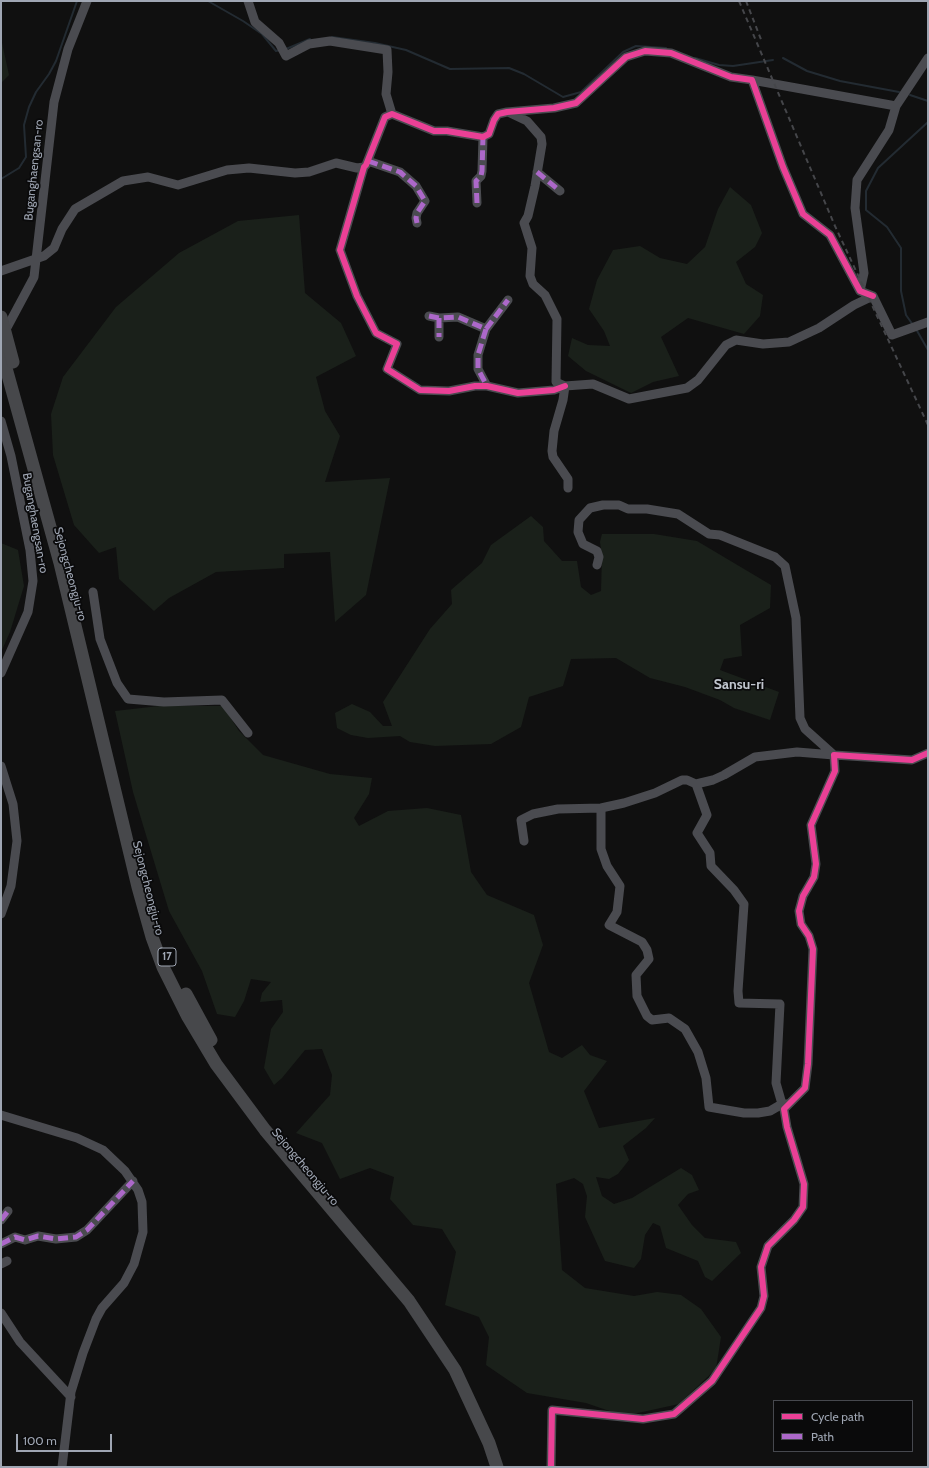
<!DOCTYPE html>
<html>
<head>
<meta charset="utf-8">
<style>
	body { margin:0 }
	#map { position:relative; width:929px; height:1468px; overflow:hidden; background:#101010; font-family:Cabin,sans-serif }
	canvas { display:block }
	.frame { position:absolute; inset:0; border:2px solid #9fa6b3; pointer-events:none }
	.legend { position:absolute; left:773px; top:1400px; width:140px; height:52px; box-sizing:border-box; background:#0a0a0b; border:1px solid #46484e; margin:0; padding:5px 7px; list-style:none; font-size:12px; color:#9fa6b3 }
	.legend li { display:flex; align-items:center; gap:8px; height:20px }
	.legend b { width:20px; border:1px solid #46484e }
	.scale { position:absolute; left:16px; top:1434px; width:96px; height:18px; box-sizing:border-box; border:2px solid #9fa6b3; border-top:0; padding-left:5px; font-size:12px; line-height:14px; white-space:nowrap; color:#9fa6b3; -webkit-text-stroke:3px #0a0a0b; paint-order:stroke }
</style>
</head>
<body>
<div id="map">
<canvas width="929" height="1468"></canvas>
<div class="frame"></div>
<ul class="legend">
<li><b style="height:5px;background:#ea4096"></b>Cycle path</li>
<li><b style="height:5px;background:#ac68c9"></b>Path</li>
</ul>
<div class="scale">100 m</div>
</div>
<script>
const context = document.querySelector('canvas').getContext('2d');
context.lineJoin = 'round';
function paint(path, color) { context.fillStyle = color; context.fill(path, 'evenodd'); }
const toPath = rows => new Path2D(rows.map(r => 'M' + r).join(''));
function strokePath(path, color, width, dash) { context.strokeStyle = color; context.lineWidth = width; context.lineCap = dash ? 'butt' : 'round'; context.setLineDash(dash || []); context.stroke(path); }
function write(font, color, halo, rows, align = 'center') {
  context.font = font + ' Cabin,sans-serif'; context.lineWidth = 3.5; context.setLineDash([]); context.textBaseline = 'middle'; context.strokeStyle = halo; context.fillStyle = color; for (const [text, x, y, turn = 0] of rows) {
    context.save(); context.translate(x, y); context.rotate((+turn || 0) * Math.PI / 180); context.textAlign = isNaN(turn) ? turn : align; if (halo) context.strokeText(text, 0, 0); context.fillText(text, 0, 0); context.restore();
  }
}
paint(toPath([
	[1,38,9,75,1,83],
	[730,187,751,205,762,233,755,247,736,262,746,284,763,295,760,316,744,334,688,318,661,337,679,376,653,382,631,393,586,371,568,356,572,338,588,345,610,346,604,331,589,309,597,280,613,250,640,246,660,258,687,264,705,247,718,209],
	[299,215,305,293,341,323,356,356,316,377,325,411,340,436,325,482,390,478,366,595,335,622,330,552,284,554,284,568,216,572,169,598,154,611,119,579,116,547,99,553,74,525,53,455,51,414,63,377,116,307,179,253,238,221],
	[531,516,543,527,544,541,562,561,577,561,581,587,591,595,601,591,602,556,600,542,602,534,654,534,697,541,771,585,770,608,740,625,742,656,724,659,720,670,779,692,770,720,734,708,720,700,685,687,650,678,616,658,571,659,563,686,529,697,521,727,491,744,435,746,410,742,400,736,368,738,351,735,337,728,335,713,352,704,370,712,383,726,392,726,383,702,430,629,452,604,451,590,482,563,491,545],
	[1,543,18,550,24,586,10,632,1,652],
	[159,706,223,706,239,731,263,755,330,774,372,778,369,794,354,818,359,826,388,811,427,808,461,815,471,872,487,895,534,915,543,945,529,983,549,1052,562,1058,582,1045,590,1055,607,1061,584,1091,599,1128,655,1118,646,1128,623,1146,629,1160,618,1174,609,1179,596,1177,602,1196,614,1204,632,1198,681,1168,692,1175,699,1190,688,1194,678,1205,692,1225,705,1238,736,1242,741,1253,712,1281,705,1277,698,1261,666,1248,660,1226,653,1223,645,1235,641,1259,634,1268,605,1261,585,1217,587,1196,583,1184,574,1178,556,1184,562,1270,585,1288,634,1296,657,1292,681,1295,701,1309,721,1337,716,1369,679,1404,624,1416,586,1403,527,1393,486,1365,489,1337,479,1317,445,1305,456,1252,442,1229,413,1225,390,1199,394,1177,370,1168,340,1179,322,1143,296,1133,330,1095,332,1075,322,1049,305,1050,282,1078,274,1085,264,1068,271,1029,283,1012,282,1000,260,1002,262,993,271,982,251,979,244,1001,235,1017,217,1014,202,971,169,911,133,792,115,711]
]), '#1a201a');
strokePath(toPath([
	[208,1,243,21,262,34,276,51,280,50],
	[332,37,375,43,406,50,450,69,509,68,524,74,563,97,581,92,623,52,636,46,666,48],
	[286,49,310,39],
	[695,58,719,65,733,66,773,60],
	[783,58,807,71,840,81,899,92],
	[910,95,928,101],
	[1,179,19,168,26,157,24,125,29,107,36,92,49,74,56,61,77,1],
	[913,325,906,315,901,291,901,248,887,227,866,210,866,191,878,168,928,122],
	[916,329,928,350]
]), '#232b32', 2);
strokePath(toPath([
	[248,1,255,22,279,43,286,56,309,44,330,41,387,50,388,72,386,94,392,114],
	[752,80,896,106],
	[508,112,527,121,541,137,542,144,535,186,528,216,524,223,532,248,530,276,533,284,545,295,557,319,556,382,565,386,593,384,629,399,687,388,698,380,726,345,736,340,763,344,789,342,819,328,854,305,873,296,892,335,928,322],
	[368,161,400,172,416,186,425,201,417,213,416,218,417,223],
	[537,172,560,191],
	[477,203,476,181,481,176,482,171,483,137],
	[1,271,44,256,54,248,62,229,75,209,123,181,148,177,178,185,227,170,249,168,295,173,309,172,336,163,357,168,364,167],
	[860,291,864,273,855,208,857,180,889,130,896,106,928,58],
	[429,316,439,318,458,317,486,329,478,355,478,369,487,386],
	[439,318,439,337],
	[486,329,508,300],
	[4,333,34,277,54,102,68,49,87,1],
	[565,386,554,390,518,393,487,386,475,386,449,391,420,390,387,369,397,344,376,333,357,296,340,250,364,167,366,165,385,117,392,114,434,131,447,131,483,137,489,134,494,120,498,114,507,112,554,108,576,103,626,57,645,51,671,53,731,77,752,80,783,167,803,214,830,235,860,291,873,296],
	[565,386,563,400,554,431,552,451,553,457,568,479,568,488],
	[1,421,11,456,30,550,33,581,28,612,1,673],
	[597,565,599,557,597,551,583,544,578,532,579,520,590,508,603,505,619,505,628,509,647,509,678,514,709,534,720,535,775,557,785,566,796,618,800,718,805,729,834,755],
	[93,592,100,639,117,683,128,699,164,702,222,700,248,733],
	[1,766,13,804,17,841,11,886,1,914],
	[696,784,707,815,697,833,710,853,711,866,734,890,744,904,738,991,739,1003,780,1004,776,1083,782,1104],
	[601,808,601,849,607,866,620,886,617,912,609,925,642,942,647,950,649,959,636,975,637,996,647,1016,652,1020,669,1018,685,1029,698,1052,706,1078,709,1107,744,1113,758,1113,770,1111,782,1104,789,1104],
	[524,841,521,820,533,814,558,809,601,808,624,803,655,793,682,780,687,780,696,784,713,780,724,775,755,757,797,752,834,755],
	[1,1115,77,1138,103,1150,125,1171,138,1190,142,1202,143,1232,134,1264,124,1283,102,1308,96,1319,83,1353,71,1392,62,1467],
	[1,1220,8,1211],
	[1,1244,15,1237,25,1240,38,1236,56,1239,76,1237,87,1230,133,1181],
	[1,1264,7,1261],
	[1,1313,20,1342,71,1397],
	[551,1467,552,1410,643,1419,674,1414,712,1381,761,1308,764,1296,761,1267,768,1246,794,1220,803,1207,804,1184,787,1127,784,1109,805,1088,808,1064,813,949,809,936,801,924,799,911,803,896,814,877,816,864,811,825,835,771,834,755,912,760,928,753]
]), '#4a4b50', 9);
strokePath(toPath([
	[1,350,60,563,138,887,152,937,163,967,188,1017,216,1064,265,1130,409,1301,455,1370,489,1443,497,1467],
	[186,994,211,1040]
]), '#47484b', 13);
strokePath(toPath([
	[739,1,835,226,928,425],
	[746,1,762,42]
]), '#45464a', 2, [5, 4]);
strokePath(toPath([
	[1,317,13,362]
]), '#47484b', 13);
strokePath(toPath([
	[368,161,400,172,416,186,425,201,417,213,416,218,417,223],
	[537,172,560,191],
	[477,203,476,181,481,176,482,171,483,137],
	[429,316,439,318,458,317,486,329,478,355,478,369,487,386],
	[439,318,439,337],
	[486,329,508,300],
	[1,1220,8,1211],
	[1,1244,15,1237,25,1240,38,1236,56,1239,76,1237,87,1230,133,1181]
]), '#ac68c9', 5, [10, 5]);
strokePath(toPath([
	[565,386,554,390,518,393,487,386,475,386,449,391,420,390,387,369,397,344,376,333,357,296,340,250,364,167,366,165,385,117,392,114,434,131,447,131,483,137,489,134,494,120,498,114,507,112,554,108,576,103,626,57,645,51,671,53,731,77,752,80,783,167,803,214,830,235,860,291,873,296],
	[551,1467,552,1410,643,1419,674,1414,712,1381,761,1308,764,1296,761,1267,768,1246,794,1220,803,1207,804,1184,787,1127,784,1109,805,1088,808,1064,813,949,809,936,801,924,799,911,803,896,814,877,816,864,811,825,835,771,834,755,912,760,928,753]
]), '#ea4096', 6);
for (const [x, y, w] of [
	[167,957,18]
]) { const box = new Path2D(); box.roundRect(x - w / 2, y - 9, w, 18, 3); context.fillStyle = '#0a0a0b'; context.fill(box); strokePath(box, '#9fa6b3', 1); }
write('bold 11px', '#9fa6b3', null, [
	["17",167,957]
]);
write('12px', '#9fa6b3', '#0a0a0b', [
	["Buganghaengsan-ro",34,170,-84],
	["Buganghaengsan-ro",35,523,80],
	["Sejongcheongju-ro",70,574,75],
	["Sejongcheongju-ro",148,888,76],
	["Sejongcheongju-ro",305,1167,50]
]);
write('bold 14px', '#c0c5ce', '#0a0a0b', [
	["Sansu-ri",739,685]
]);
</script>
</body>
</html>
